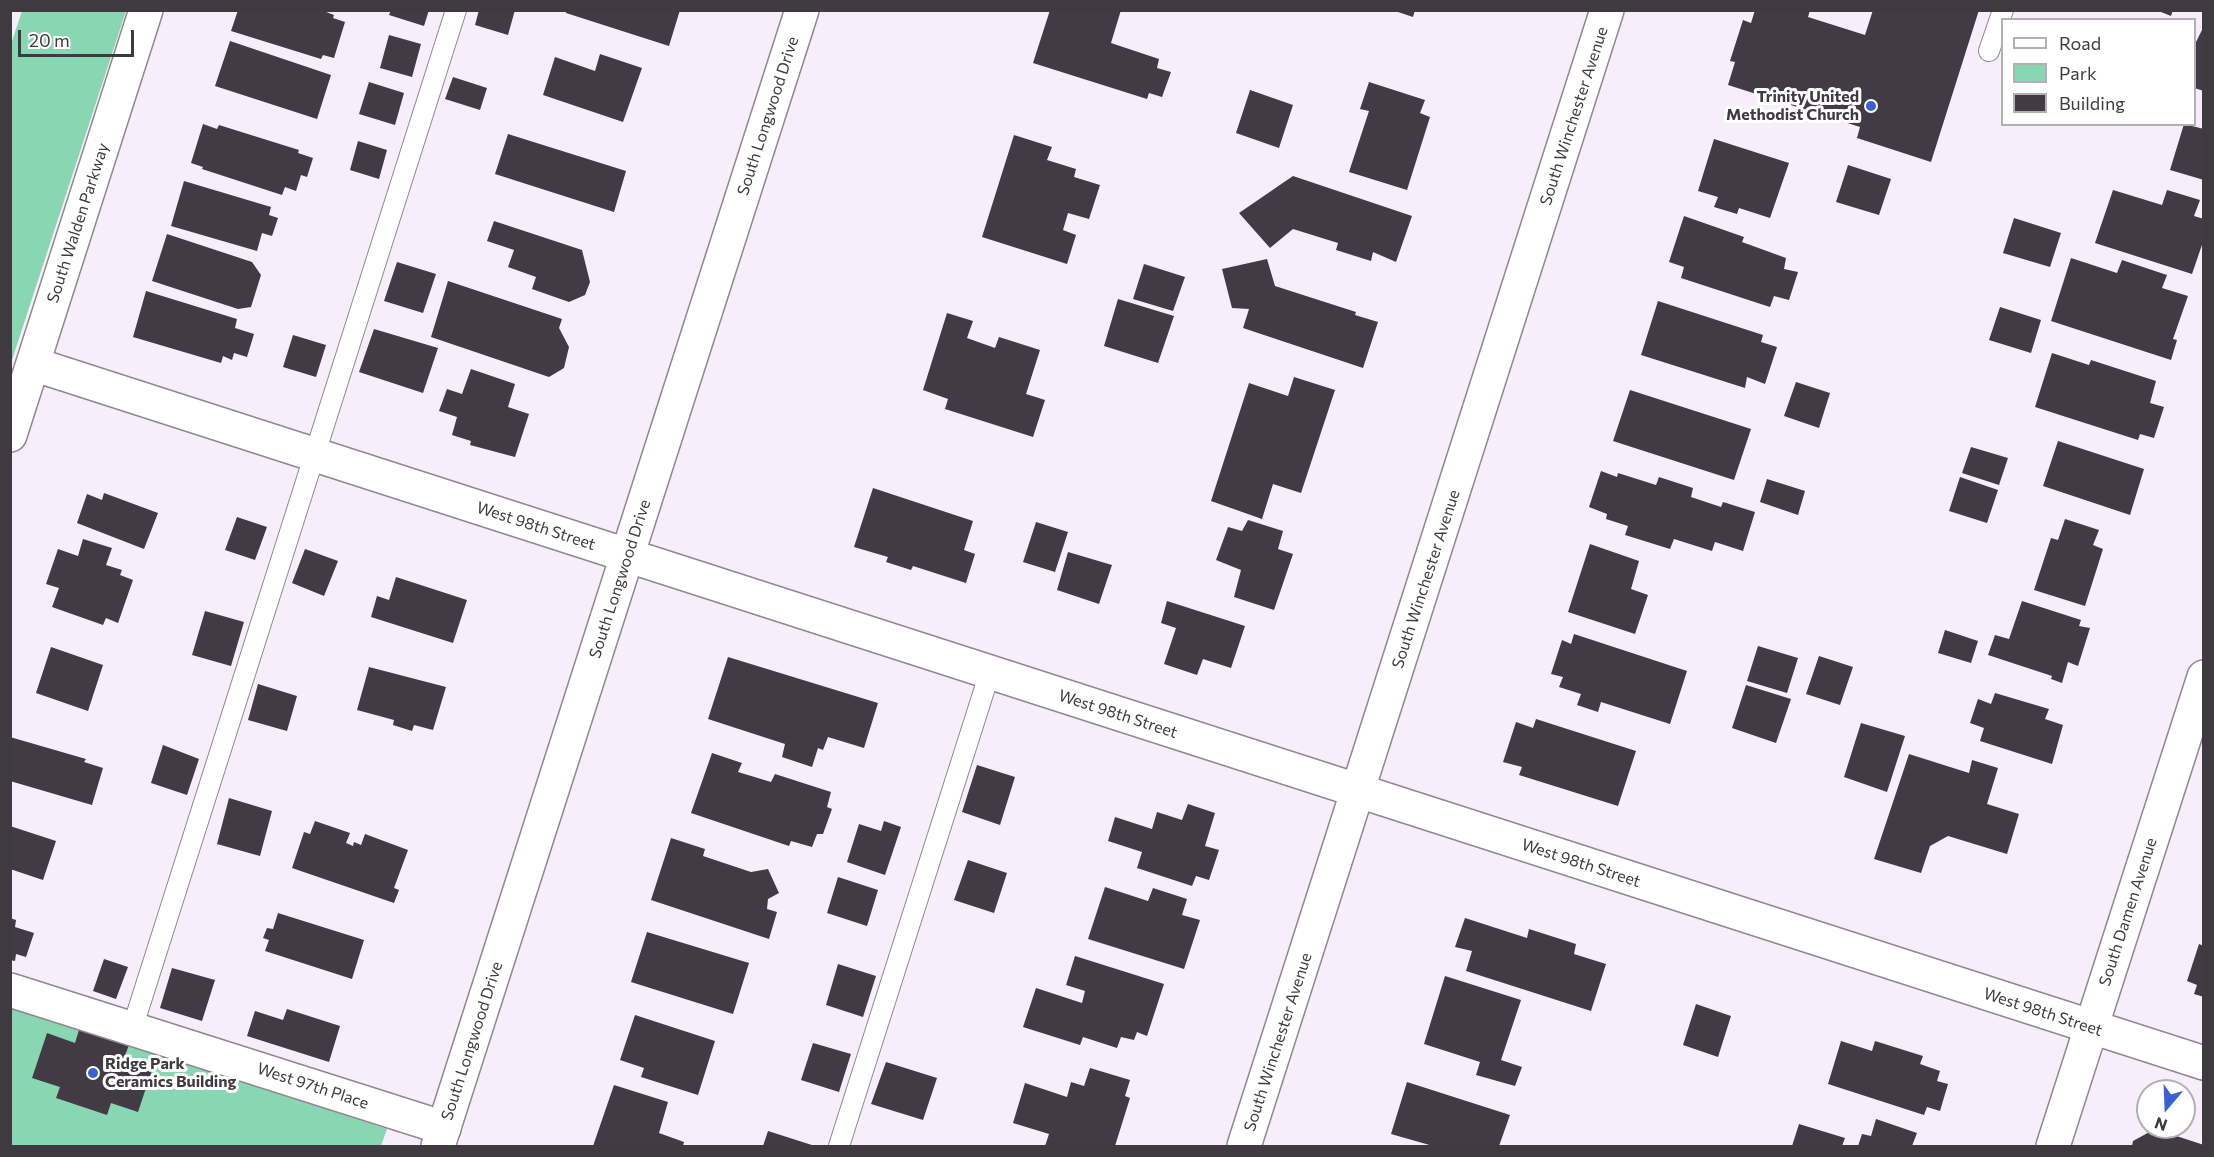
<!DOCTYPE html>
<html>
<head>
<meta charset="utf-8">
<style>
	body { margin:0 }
	#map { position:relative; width:2214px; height:1157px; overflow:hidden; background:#f8eefb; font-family:Commissioner,sans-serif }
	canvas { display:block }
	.frame { position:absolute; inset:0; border:12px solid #3e3a3f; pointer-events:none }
	.legend { position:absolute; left:2001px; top:18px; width:195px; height:108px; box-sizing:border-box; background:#fff; border:2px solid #b2b0b2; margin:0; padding:8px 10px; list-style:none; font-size:18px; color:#3e3a3f }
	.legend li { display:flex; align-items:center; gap:12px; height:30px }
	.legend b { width:30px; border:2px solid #b2b0b2 }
	.north { position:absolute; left:2136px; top:1079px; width:60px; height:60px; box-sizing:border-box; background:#fff; border:2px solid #b2b0b2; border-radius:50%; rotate:199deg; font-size:16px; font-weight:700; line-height:24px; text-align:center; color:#3e3a3f }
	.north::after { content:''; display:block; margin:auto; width:21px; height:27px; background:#3b60d2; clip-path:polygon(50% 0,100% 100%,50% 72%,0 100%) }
	.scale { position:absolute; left:18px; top:30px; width:116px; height:27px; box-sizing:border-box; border:3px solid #3e3a3f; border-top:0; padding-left:8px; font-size:18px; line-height:21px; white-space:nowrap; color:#3e3a3f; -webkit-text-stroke:4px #fff; paint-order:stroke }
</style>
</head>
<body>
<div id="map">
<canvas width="2214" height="1157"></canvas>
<div class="frame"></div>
<ul class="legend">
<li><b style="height:8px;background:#fff"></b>Road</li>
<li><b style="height:16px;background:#89d7b2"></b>Park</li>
<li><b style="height:16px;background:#423a45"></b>Building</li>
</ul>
<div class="north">N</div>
<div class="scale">20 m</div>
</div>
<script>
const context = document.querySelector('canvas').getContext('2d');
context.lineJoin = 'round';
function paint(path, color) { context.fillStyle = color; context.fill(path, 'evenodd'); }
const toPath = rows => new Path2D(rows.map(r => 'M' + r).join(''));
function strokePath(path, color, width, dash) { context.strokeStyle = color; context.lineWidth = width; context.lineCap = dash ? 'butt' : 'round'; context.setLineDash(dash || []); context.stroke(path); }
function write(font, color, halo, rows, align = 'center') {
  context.font = font + ' Commissioner,sans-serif'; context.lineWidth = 6; context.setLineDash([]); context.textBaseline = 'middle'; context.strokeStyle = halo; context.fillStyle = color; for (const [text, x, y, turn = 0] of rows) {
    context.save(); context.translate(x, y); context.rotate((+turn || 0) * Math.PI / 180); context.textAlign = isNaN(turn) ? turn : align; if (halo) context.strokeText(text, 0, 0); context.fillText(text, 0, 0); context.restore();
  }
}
paint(toPath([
	[22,11,126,11,11,363,10,47],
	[11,1005,387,1129,381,1146,11,1146]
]), '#89d7b2');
paint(toPath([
	[238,10,321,10,334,15,333,18,345,22,334,58,323,55,321,59,231,31],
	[391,10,429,10,424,26,389,15],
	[479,10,515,10,508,35,475,25],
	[566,10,680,10,669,46,566,13],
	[1050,10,1121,10,1111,43,1159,59,1157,68,1171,72,1162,97,1149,93,1147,99,1033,63],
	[1392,10,1415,10,1413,17],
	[1755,10,1810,10,1808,17,1865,35,1873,10,1979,10,1931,162,1857,138,1860,127,1728,85,1735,62,1730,61,1743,20,1751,23],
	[2156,10,2173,10,2171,16],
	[2204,26,2204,91,2194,88,2194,46],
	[389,35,421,44,412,77,380,68],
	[230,41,331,75,317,119,215,86],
	[600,54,642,68,623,122,543,95,555,57,595,71],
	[453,77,487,88,480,110,445,99],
	[369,82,404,93,395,125,359,114],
	[1369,82,1425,100,1420,113,1430,117,1407,190,1349,172,1369,111,1360,109],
	[1250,90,1293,105,1279,148,1236,133],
	[203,124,217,129,219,125,299,150,298,153,313,158,307,177,301,175,296,191,285,187,282,195,202,169,203,167,191,163],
	[2184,124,2204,129,2204,180,2170,170],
	[508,134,626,171,614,212,495,174],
	[1014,135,1052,147,1047,160,1076,169,1074,177,1100,185,1089,219,1068,213,1063,230,1076,235,1067,264,982,237],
	[1714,139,1789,163,1770,218,1739,208,1737,214,1714,207,1718,197,1698,191],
	[358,141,387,150,379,179,350,170],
	[1848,165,1891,179,1879,215,1836,202],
	[1293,176,1412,216,1396,262,1373,252,1371,261,1336,250,1338,243,1293,229,1270,248,1239,213],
	[184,181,271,207,269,215,278,218,272,236,262,233,257,251,171,226],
	[2113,190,2162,205,2167,190,2200,200,2194,216,2204,219,2204,239,2192,274,2095,243],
	[1684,216,1744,237,1742,242,1786,258,1784,269,1798,272,1789,300,1774,296,1770,307,1681,278,1684,267,1669,262],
	[2014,218,2061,233,2050,267,2003,253],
	[494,221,582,250,590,282,585,295,569,302,532,289,536,277,508,267,514,250,487,241],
	[167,234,252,262,261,275,251,307,238,309,152,281],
	[2071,258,2117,273,2122,260,2167,275,2162,288,2188,296,2173,339,2177,340,2171,360,2051,321],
	[1267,259,1275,286,1356,312,1355,315,1378,322,1363,368,1243,328,1249,309,1232,308,1222,269],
	[397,262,436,274,423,313,384,301],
	[1144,264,1185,277,1173,311,1133,299],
	[448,281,562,319,559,328,569,347,564,368,549,377,431,337],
	[146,291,237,319,235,328,254,334,247,357,234,353,232,360,223,356,221,363,133,337],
	[1118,299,1174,316,1158,363,1104,346],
	[1658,301,1763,335,1761,342,1777,347,1765,384,1747,377,1745,388,1641,355],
	[2000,307,2041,320,2031,353,1989,340],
	[947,313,973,321,967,338,995,348,999,337,1040,350,1026,394,1045,400,1033,437,945,409,948,399,923,390],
	[374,329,438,348,423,393,359,372],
	[293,335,326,345,316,377,283,367],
	[2052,353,2089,365,2091,360,2156,381,2150,403,2164,407,2154,438,2140,434,2138,440,2035,407],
	[471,369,515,384,508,407,529,414,515,457,470,445,471,441,452,435,457,417,439,411,447,389,462,394],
	[1294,377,1335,390,1301,493,1273,484,1262,519,1211,501,1249,383,1288,396],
	[1796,382,1830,393,1819,428,1784,416],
	[1630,390,1751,429,1734,480,1613,441],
	[2058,441,2144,469,2130,515,2043,486],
	[1971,447,2008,458,1999,485,1962,473],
	[1601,471,1617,477,1618,473,1656,485,1659,477,1693,488,1691,497,1721,507,1723,502,1755,512,1743,551,1715,542,1712,551,1674,539,1670,549,1625,535,1628,526,1606,519,1607,514,1589,507],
	[1960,477,1998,490,1987,523,1949,511],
	[1767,479,1805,491,1798,515,1760,502],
	[873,488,973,521,964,550,975,554,966,583,913,566,911,570,886,562,888,557,854,547],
	[104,493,158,513,144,549,77,523,87,494,102,500],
	[237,517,267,527,255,560,225,550],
	[2065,519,2099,530,2093,545,2103,549,2085,606,2034,590,2051,538,2058,540],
	[1248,520,1283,531,1278,549,1293,554,1274,610,1234,597,1241,570,1216,560,1228,527,1242,531],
	[1036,522,1068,532,1055,572,1023,562],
	[83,539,112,548,106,565,122,570,120,575,133,580,118,623,106,618,103,625,52,607,59,588,46,584,58,549,78,556],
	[1590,544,1639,561,1631,589,1648,595,1635,634,1568,612],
	[305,549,338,561,324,596,292,583],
	[1068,552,1112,565,1099,604,1057,590],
	[396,577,467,600,453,643,371,617,377,596,389,600],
	[1167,601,1245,626,1231,668,1203,659,1197,675,1164,664,1176,628,1161,623],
	[2022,601,2081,620,2079,626,2090,628,2078,666,2068,662,2062,683,2051,679,2052,676,1988,655,1995,635,2009,639],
	[205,611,244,622,231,666,192,655],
	[1945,630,1978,641,1971,663,1938,653],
	[1574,634,1687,671,1670,724,1601,702,1598,712,1577,705,1581,694,1559,687,1563,677,1551,674,1562,640,1571,644],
	[1758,646,1798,658,1787,693,1747,681],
	[51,647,103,665,88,711,36,693],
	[1819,656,1853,667,1840,705,1806,694],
	[728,657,878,703,864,748,828,737,823,750,818,748,812,767,782,757,785,744,708,719],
	[369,667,446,687,433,730,414,725,412,731,393,725,394,720,357,710],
	[258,684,297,696,287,731,248,720],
	[1746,685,1791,699,1776,743,1732,728],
	[1995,693,2049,709,2045,719,2063,725,2052,764,1980,741,1984,728,1970,723,1978,699,1991,704],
	[1536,719,1636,751,1618,806,1519,775,1522,767,1503,762,1516,722,1533,728],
	[1861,723,1905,736,1887,792,1844,777],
	[10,737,86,759,84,762,103,768,92,805,10,781],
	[163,745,199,759,187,795,151,783],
	[712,753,742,763,738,772,771,782,775,774,831,792,827,807,832,809,823,834,817,834,812,847,791,841,789,846,691,813],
	[1909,754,1969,773,1972,760,1998,768,1987,804,2019,814,2007,854,1948,836,1930,846,1921,873,1874,859],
	[977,765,1015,777,1000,825,962,812],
	[229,798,272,811,260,856,217,844],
	[1188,804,1215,813,1205,846,1219,850,1209,880,1196,876,1192,886,1137,868,1142,852,1108,841,1115,817,1152,829,1157,812,1182,820],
	[315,821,350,833,346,843,353,846,354,842,361,845,365,834,408,850,394,888,399,890,394,903,292,868,304,832,310,834],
	[884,821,901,827,885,875,847,862,859,824,881,831],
	[10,826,56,841,43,880,10,869],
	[671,838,705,849,703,856,751,872,768,869,779,893,768,899,767,909,777,912,769,939,651,900],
	[968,860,1007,873,994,913,954,900],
	[838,877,878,890,867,926,827,913],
	[1105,887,1148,901,1153,888,1187,899,1182,915,1200,920,1184,969,1088,939],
	[278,913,364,940,352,979,265,951,269,940,263,938,267,928,273,929],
	[10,918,16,920,15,927,34,933,26,957,16,954,15,961,10,960],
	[1465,918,1527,938,1529,929,1576,944,1574,954,1606,964,1591,1011,1466,971,1472,951,1455,947],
	[647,932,749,963,733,1014,631,982],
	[2199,944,2204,946,2204,997,2194,994,2197,985,2187,981],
	[1075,956,1164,984,1147,1036,1137,1032,1134,1040,1121,1037,1117,1048,1083,1037,1080,1045,1023,1027,1036,988,1082,1003,1085,991,1066,985],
	[104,959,128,967,116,999,93,991],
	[838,964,876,976,863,1017,826,1005],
	[172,968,215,980,202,1021,160,1008],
	[1445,976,1521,1000,1501,1060,1522,1067,1515,1086,1476,1075,1480,1062,1424,1044],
	[1696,1004,1731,1016,1718,1057,1683,1045],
	[287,1009,340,1026,329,1062,247,1036,255,1011,283,1020],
	[635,1015,715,1041,698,1095,641,1077,644,1068,620,1060],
	[79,1030,129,1045,124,1058,153,1067,138,1112,111,1103,107,1115,56,1098,60,1087,32,1078,47,1033,75,1043],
	[1841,1041,1872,1051,1875,1041,1923,1056,1920,1064,1940,1071,1937,1081,1948,1084,1940,1111,1927,1107,1924,1115,1828,1084],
	[813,1043,851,1054,839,1092,801,1080],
	[886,1062,937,1078,923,1120,871,1104],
	[1090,1068,1130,1080,1125,1096,1130,1098,1115,1146,1045,1146,1049,1134,1013,1123,1025,1083,1067,1097,1071,1082,1084,1086],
	[1407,1082,1510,1115,1499,1146,1433,1146,1391,1134],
	[614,1085,668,1102,659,1133,684,1142,683,1146,593,1146],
	[1876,1119,1917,1133,1912,1146,1858,1146,1862,1134,1871,1136],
	[1799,1124,1845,1138,1842,1146,1792,1146],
	[2155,1129,2204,1145,2204,1146,2132,1146,2133,1141],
	[768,1131,815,1146,763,1146]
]), '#423a45');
const service = toPath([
	[1989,51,2003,10],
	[132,1029,456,10],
	[839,1146,990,672]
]);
const minor = toPath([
	[33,364,2204,1063],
	[10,435,146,10],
	[10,990,444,1128],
	[1244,1146,1607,10],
	[2053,1146,2204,677]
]);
const tertiary = toPath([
	[438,1146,802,10]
]);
strokePath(service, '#908793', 22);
strokePath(minor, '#908793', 36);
strokePath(tertiary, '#908793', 36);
strokePath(service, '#fff', 20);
strokePath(minor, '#fff', 33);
strokePath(tertiary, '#fff', 33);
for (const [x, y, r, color] of [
	[1871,106,6,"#3b60d2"],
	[93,1073,6,"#3b60d2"]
]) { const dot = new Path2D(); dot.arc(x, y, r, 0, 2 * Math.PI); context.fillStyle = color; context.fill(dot); strokePath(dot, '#fff', 2); }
write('bold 16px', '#3e3a3f', '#fff', [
	["Trinity United",1859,97],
	["Methodist Church",1859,115],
	["Ridge Park",105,1064,"left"],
	["Ceramics Building",105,1082,"left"]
], 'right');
write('16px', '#3e3a3f', '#fff', [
	["South Longwood Drive",768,116,-72],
	["South Winchester Avenue",1574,116,-72],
	["South Walden Parkway",78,223,-72],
	["West 98th Street",536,526,18],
	["South Longwood Drive",620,579,-72],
	["South Winchester Avenue",1426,579,-72],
	["West 98th Street",1118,714,18],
	["West 98th Street",1581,863,18],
	["South Damen Avenue",2128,912,-72],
	["West 98th Street",2043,1012,18],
	["South Longwood Drive",472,1041,-72],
	["South Winchester Avenue",1278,1042,-72],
	["West 97th Place",313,1086,18]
]);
</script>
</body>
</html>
